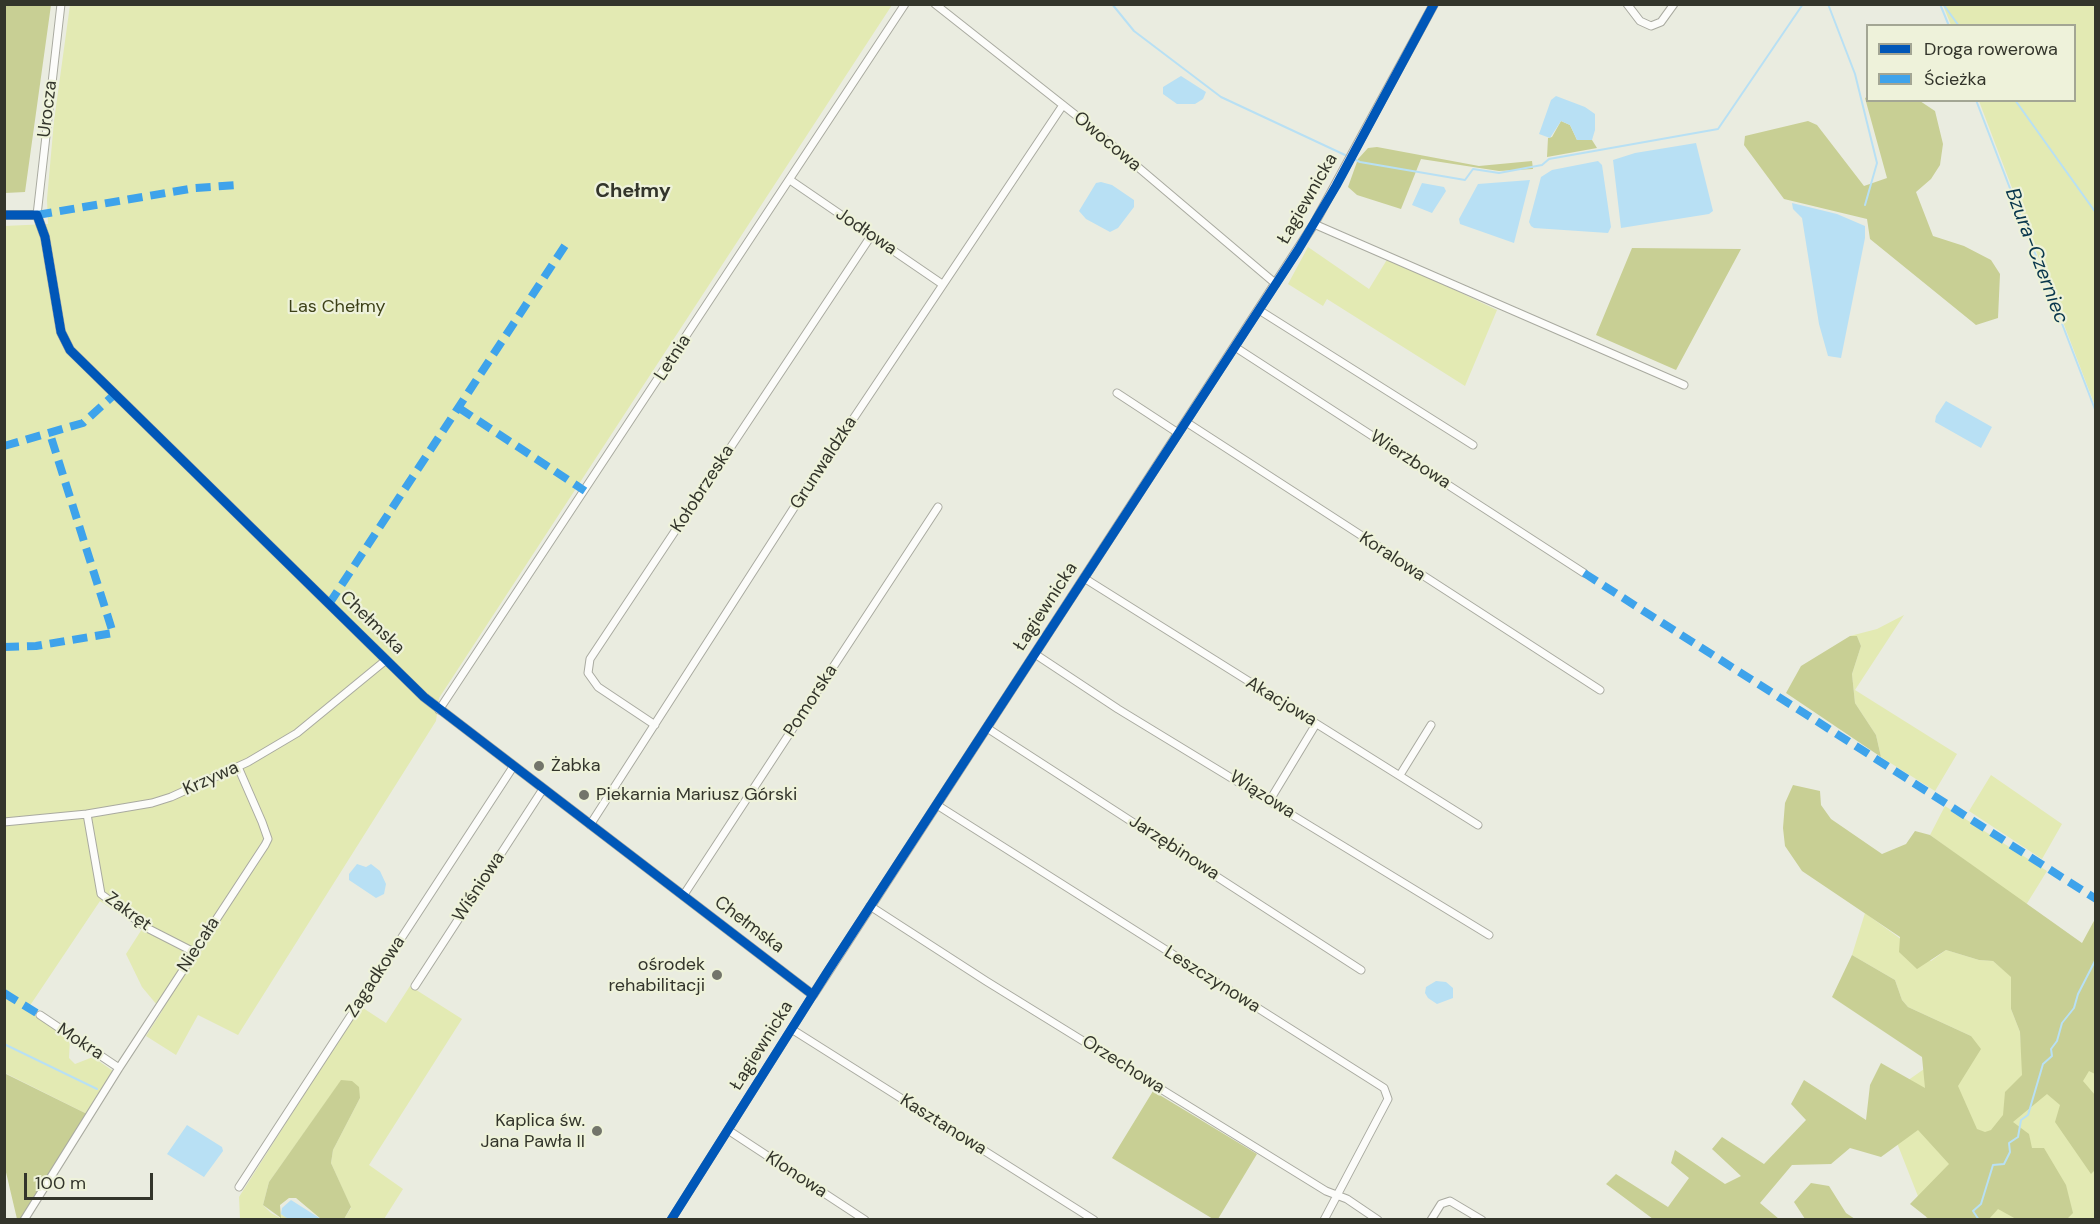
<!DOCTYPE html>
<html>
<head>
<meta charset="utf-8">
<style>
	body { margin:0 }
	#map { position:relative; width:2100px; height:1224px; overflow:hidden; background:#eaece0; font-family:"DM Sans",sans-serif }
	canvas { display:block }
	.frame { position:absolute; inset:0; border:6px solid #33352b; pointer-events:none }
	.legend { position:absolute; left:1866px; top:24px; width:210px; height:78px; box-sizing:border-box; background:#eef2da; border:2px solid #a3a694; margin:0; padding:8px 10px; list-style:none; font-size:18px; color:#33352b }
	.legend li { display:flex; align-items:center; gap:12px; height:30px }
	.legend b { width:30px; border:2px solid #a3a694 }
	.scale { position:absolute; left:24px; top:1173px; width:129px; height:27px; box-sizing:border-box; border:3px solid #33352b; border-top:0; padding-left:8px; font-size:18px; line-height:21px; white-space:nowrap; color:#33352b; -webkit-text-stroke:4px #eef2da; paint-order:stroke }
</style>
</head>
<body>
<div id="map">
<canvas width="2100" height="1224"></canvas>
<div class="frame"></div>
<ul class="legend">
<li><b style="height:8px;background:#0057b8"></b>Droga rowerowa</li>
<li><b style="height:8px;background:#3ea3eb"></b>Ścieżka</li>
</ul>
<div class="scale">100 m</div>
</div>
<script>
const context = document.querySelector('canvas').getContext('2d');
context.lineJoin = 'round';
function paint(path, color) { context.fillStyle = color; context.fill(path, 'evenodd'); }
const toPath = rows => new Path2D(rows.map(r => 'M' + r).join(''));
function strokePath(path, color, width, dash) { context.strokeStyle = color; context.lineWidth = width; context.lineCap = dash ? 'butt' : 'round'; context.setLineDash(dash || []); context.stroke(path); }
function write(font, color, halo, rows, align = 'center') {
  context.font = font + ' "DM Sans",sans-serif'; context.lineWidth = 4.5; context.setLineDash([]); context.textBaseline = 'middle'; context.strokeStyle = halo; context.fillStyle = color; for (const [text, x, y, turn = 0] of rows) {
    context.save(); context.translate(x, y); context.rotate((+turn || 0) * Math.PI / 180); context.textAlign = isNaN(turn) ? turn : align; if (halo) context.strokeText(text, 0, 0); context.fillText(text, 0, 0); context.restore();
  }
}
paint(toPath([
	[70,5,892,5,439,698,436,721,238,1035,198,1015,176,1055,146,1036,162,1011,142,987,126,954,142,929,100,901,27,1010,70,1038,69,1058,75,1064,93,1057,113,1071,87,1114,5,1073,4,226,48,224,47,199,54,121],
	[1943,5,2095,5,2095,406,1979,101,2074,100,2074,26,1951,25],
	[1308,247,1369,289,1388,258,1497,310,1465,386,1327,299,1323,306,1288,284],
	[1904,615,1855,690,1957,754,1935,791,1881,757,1876,735,1855,703,1852,674,1861,646,1857,636,1850,636,1877,629],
	[1991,775,2062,824,2042,859,1969,811],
	[1945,806,2047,871,2026,905,1930,835],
	[1865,913,1931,961,1946,950,1979,960,1993,961,2012,977,2011,1009,2020,1032,2021,1046,2095,952,2095,1219,1927,1219,1880,1100,1971,1036,1908,1007,1902,1000,1895,980,1852,955],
	[410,986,462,1019,369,1165,403,1189,384,1219,344,1219,351,1208,331,1163,333,1150,360,1098,341,1081,269,1182,263,1205,271,1213,280,1218,281,1214,289,1219,240,1219,239,1197,360,1006,386,1023]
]), '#e3eab3');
paint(toPath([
	[4,5,51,5,25,192,5,193],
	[1867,97,1868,100,1920,101,1935,111,1943,144,1940,165,1931,179,1916,192,1933,236,1964,246,1991,260,2000,274,1998,318,1976,325,1870,239,1867,219,1784,199,1744,145,1745,136,1808,121,1817,125,1864,186,1887,178,1865,98],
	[1561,121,1570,125,1577,140,1592,140,1597,148,1547,157,1548,138,1552,137],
	[1377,147,1479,166,1532,161,1533,169,1499,171,1421,159,1401,209,1357,195,1348,187,1358,159,1368,148],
	[1632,248,1741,249,1676,370,1596,335],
	[1850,636,1857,636,1861,646,1852,674,1855,703,1876,735,1881,757,1786,693,1801,666],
	[1793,785,1820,791,1821,805,1831,819,1882,854,1906,844,1915,831,1930,835,2082,943,2095,919,2095,1074,2089,1071,2083,1081,2095,1095,2095,1170,2091,1174,2055,1122,2060,1105,2047,1094,2013,1122,2029,1134,2032,1148,2044,1148,2066,1185,2073,1213,2067,1219,2016,1219,1998,1209,1989,1219,1929,1219,1910,1204,1949,1164,1918,1130,1881,1157,1850,1148,1831,1164,1792,1165,1760,1203,1779,1219,1653,1219,1606,1184,1616,1174,1668,1207,1689,1178,1671,1163,1675,1150,1725,1184,1741,1176,1712,1149,1722,1137,1764,1164,1806,1120,1791,1104,1804,1080,1866,1120,1870,1085,1881,1063,1925,1088,1922,1057,1832,997,1852,955,1895,980,1902,1000,1908,1007,1971,1036,1981,1049,1958,1086,1977,1129,1985,1132,1991,1130,2003,1115,2005,1092,2022,1075,2020,1032,2011,1009,2011,977,1993,961,1979,960,1946,950,1917,969,1899,952,1900,937,1802,871,1785,846,1783,828,1785,803],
	[4,1073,87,1114,20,1219,17,1219,5,1168],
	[341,1080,352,1081,359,1087,360,1098,333,1150,331,1163,351,1207,344,1219,321,1219,296,1198,289,1198,280,1205,281,1218,263,1205,269,1182],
	[1153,1091,1257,1154,1218,1219,1213,1219,1112,1158],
	[1811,1183,1829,1186,1846,1213,1855,1219,1805,1219,1794,1202]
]), '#c8cf94');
paint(toPath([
	[1181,76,1206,92,1203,99,1195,104,1177,104,1163,94,1163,87],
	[1556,96,1585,107,1595,114,1595,130,1592,140,1577,140,1570,125,1561,121,1550,138,1539,134,1551,100],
	[1696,143,1713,211,1709,214,1621,228,1613,160,1635,153],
	[1598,161,1602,165,1611,227,1608,233,1534,228,1531,226,1529,222,1541,177,1552,170],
	[1530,180,1514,243,1460,224,1459,219,1478,184],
	[1101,182,1112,185,1134,200,1134,207,1118,228,1110,232,1086,219,1079,211,1096,183],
	[1422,183,1444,187,1446,191,1432,213,1412,205],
	[1792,203,1837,214,1865,226,1865,238,1841,358,1828,356,1819,324,1802,218,1793,209],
	[1946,401,1992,427,1981,448,1935,422,1936,416],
	[357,864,366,867,371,864,380,871,386,884,384,894,376,898,349,880,349,874],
	[1436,981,1446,982,1453,988,1453,998,1437,1004,1428,998,1425,993,1426,987],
	[187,1125,222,1147,223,1151,204,1177,167,1154],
	[291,1200,321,1219,289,1219,285,1217,281,1214,282,1208]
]), '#b8e0f4');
strokePath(toPath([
	[1112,4,1134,31,1221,97,1360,162,1465,180,1473,169,1499,173,1542,165,1549,159,1718,129,1803,4],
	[1828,4,1855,74,1877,163,1865,205],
	[1940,4,1949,26],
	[1943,4,1959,26],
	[1976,100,2096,412],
	[2015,100,2096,213],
	[4,1044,97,1089],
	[1979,1220,1973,1211,1981,1204,1993,1165,2004,1164,2010,1152,2009,1143,2018,1137,2021,1120,2028,1115,2043,1064,2052,1056,2051,1049,2057,1041,2062,1023,2074,1008,2078,994,2096,959]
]), '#b8e0f4', 2);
const minor = toPath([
	[935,4,1087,124,1276,284],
	[1627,4,1640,21,1651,26,1661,22,1674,4],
	[790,180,942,284],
	[37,215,61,4],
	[1314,224,1684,385],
	[1259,310,1473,445],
	[1235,347,1584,573],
	[1117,393,1178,433],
	[1186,422,1600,690],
	[1084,578,1478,825],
	[1035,654,1118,709,1489,935],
	[439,710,905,4],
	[655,725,598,687,588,673,590,659,871,236],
	[987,728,1361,970],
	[1400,775,1431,725],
	[1270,800,1316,724],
	[937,805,1384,1088,1388,1099,1324,1220],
	[87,814,101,894,147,928,194,952],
	[4,822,87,814,152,803,171,797,248,762,297,733,386,660],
	[590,825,797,503,1063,105],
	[683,896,938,507],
	[870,906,986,981,1326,1191,1347,1199,1378,1220],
	[415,986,543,789],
	[40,1015,119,1068],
	[793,1030,1094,1220],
	[728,1130,865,1220],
	[239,1187,513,767],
	[24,1220,119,1068,265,845,268,839,262,822,238,767],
	[671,1220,813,995],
	[1431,1220,1441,1204,1450,1201,1482,1220]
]);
const tertiary = toPath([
	[4,215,37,215,45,237,61,332,70,350,424,697,813,995,1314,224,1434,4]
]);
strokePath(minor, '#a9aaa0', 9);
strokePath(tertiary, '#a9aaa0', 10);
strokePath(minor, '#fcfcfa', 7);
strokePath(tertiary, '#fcfcfa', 8);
strokePath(toPath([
	[37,215,195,188,238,185],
	[459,408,585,491],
	[4,446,83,423,115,394],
	[1584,573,2096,899],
	[329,604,566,244],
	[4,647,36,646,113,633,50,434],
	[4,993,40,1015]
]), '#3ea3eb', 8, [15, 8]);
strokePath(toPath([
	[4,215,37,215,45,237,61,332,70,350,424,697,813,995],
	[671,1220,828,971,1298,250,1336,186,1434,4]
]), '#0057b8', 9);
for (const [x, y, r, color] of [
	[539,766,6,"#73756a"],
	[584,795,6,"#73756a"],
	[717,975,6,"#73756a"],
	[597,1131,6,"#73756a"]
]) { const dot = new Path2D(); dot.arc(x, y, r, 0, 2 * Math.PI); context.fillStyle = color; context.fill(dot); strokePath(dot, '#eef2da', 2); }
write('18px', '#33352b', '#eef2da', [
	["Urocza",48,109,-83],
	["Owocowa",1107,142,40],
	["Łagiewnicka",1308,199,-60],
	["Jodłowa",866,232,34],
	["Letnia",673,358,-57],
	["Wierzbowa",1410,460,33],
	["Grunwaldzka",824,463,-57],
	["Kołobrzeska",703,489,-57],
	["Koralowa",1392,557,33],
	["Łagiewnicka",1046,607,-57],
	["Chełmska",372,623,44],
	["Pomorska",811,701,-57],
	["Akacjowa",1281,702,31],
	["Krzywa",211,779,-24],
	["Wiązowa",1262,795,32],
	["Jarzębinowa",1174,848,33],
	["Wiśniowa",479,887,-57],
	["Zakręt",128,912,36],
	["Chełmska",749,925,37],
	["Niecała",199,945,-57],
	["Zagadkowa",376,977,-57],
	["Leszczynowa",1212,980,32],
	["Mokra",80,1042,33],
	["Łagiewnicka",762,1046,-58],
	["Orzechowa",1123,1065,32],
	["Kasztanowa",943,1125,32],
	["Klonowa",796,1175,33]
]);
write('18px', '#3c4017', '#eef2da', [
	["Las Chełmy",337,307]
]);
write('18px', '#33352b', '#eef2da', [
	["Żabka",551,766],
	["Piekarnia Mariusz Górski",596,795],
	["ośrodek",705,965,"right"],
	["rehabilitacji",705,986,"right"],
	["Kaplica św.",585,1121,"right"],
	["Jana Pawła II",585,1142,"right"]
], 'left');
write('bold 20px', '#33352b', '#eef2da', [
	["Chełmy",633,192]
]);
write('italic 20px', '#08364c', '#eef2da', [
	["Bzura-Czerniec",2036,256,69]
]);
</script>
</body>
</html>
